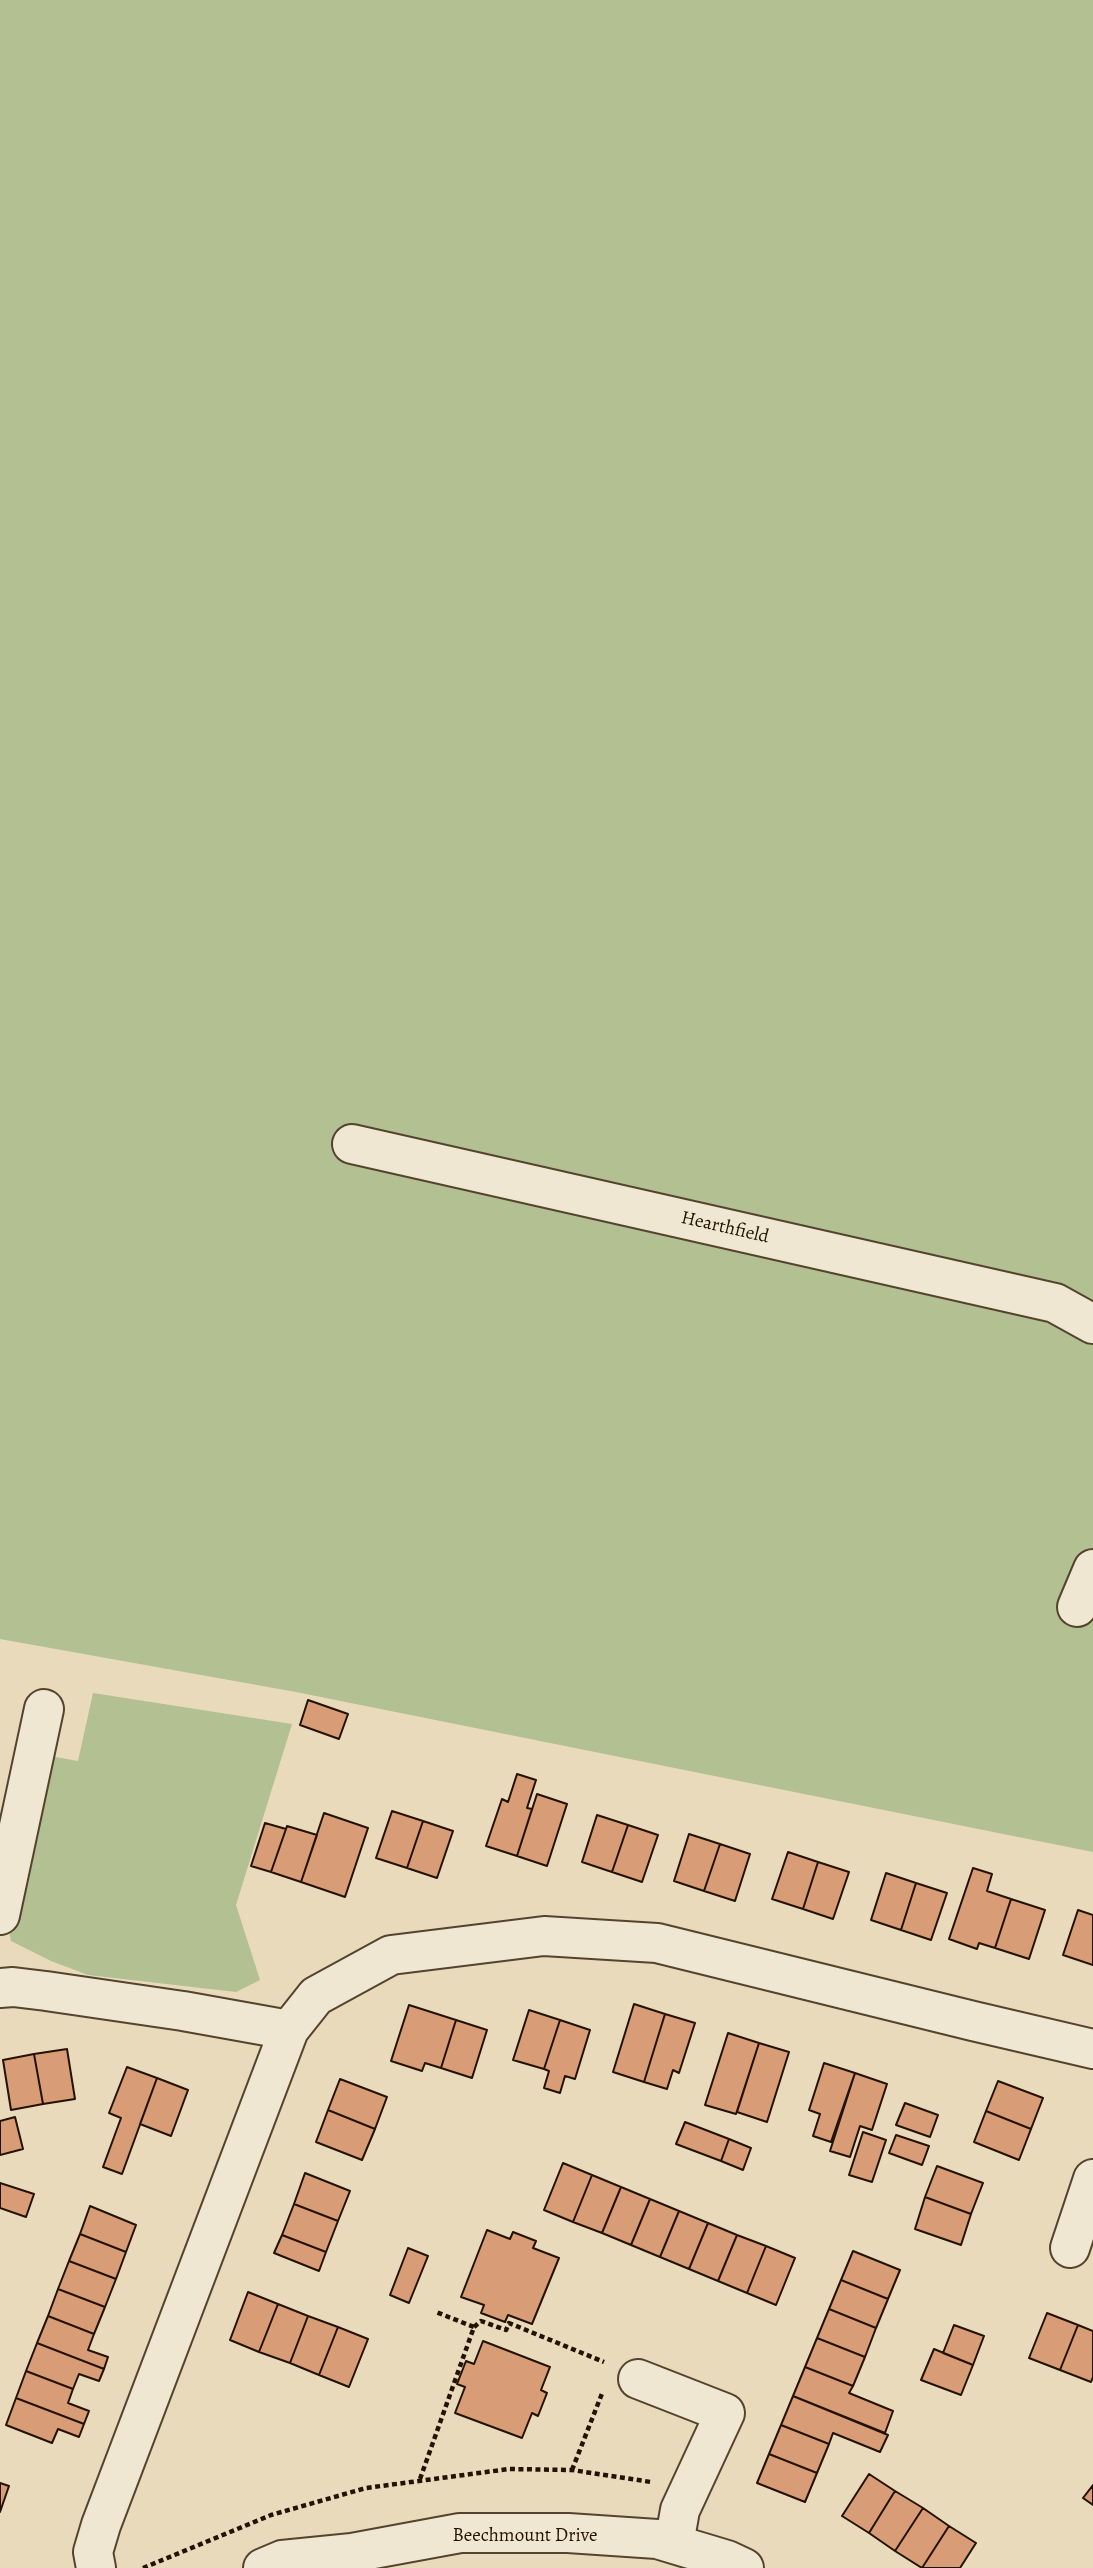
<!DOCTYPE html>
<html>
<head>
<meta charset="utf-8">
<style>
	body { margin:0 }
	canvas { display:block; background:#e8daba }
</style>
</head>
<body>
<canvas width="1093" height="2568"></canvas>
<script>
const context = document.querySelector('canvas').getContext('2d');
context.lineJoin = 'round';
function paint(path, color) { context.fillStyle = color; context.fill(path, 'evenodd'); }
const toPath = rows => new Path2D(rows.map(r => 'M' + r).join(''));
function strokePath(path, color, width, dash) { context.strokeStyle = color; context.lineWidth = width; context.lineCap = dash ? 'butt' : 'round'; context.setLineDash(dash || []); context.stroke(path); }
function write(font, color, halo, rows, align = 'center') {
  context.font = font + ' Alegreya,serif'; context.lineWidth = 5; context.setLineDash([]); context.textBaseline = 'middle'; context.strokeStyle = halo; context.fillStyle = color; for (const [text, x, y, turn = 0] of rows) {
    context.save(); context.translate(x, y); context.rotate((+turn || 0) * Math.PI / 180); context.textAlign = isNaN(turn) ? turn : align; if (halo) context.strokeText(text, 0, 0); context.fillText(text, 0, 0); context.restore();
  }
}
paint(toPath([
	[0,0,1093,0,1093,1852,296,1692,0,1639],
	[93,1693,292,1724,236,1905,260,1980,236,1992,88,1975,51,1961,11,1941,9,1931,50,1756,78,1761]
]), '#b3c092');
const building = toPath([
	[308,1700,348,1714,339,1739,300,1725,308,1700],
	[517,1774,536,1780,527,1808,532,1809,517,1856,486,1846,502,1799,508,1802,517,1774],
	[537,1794,567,1804,547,1866,517,1856,537,1794],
	[392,1811,423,1821,407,1868,376,1858,392,1811],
	[324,1813,368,1828,345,1897,301,1882,324,1813],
	[597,1815,628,1825,612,1872,582,1862,597,1815],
	[423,1821,453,1831,437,1878,407,1868,423,1821],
	[265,1823,286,1829,271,1872,251,1866,265,1823],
	[628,1825,658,1835,642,1882,612,1872,628,1825],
	[287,1826,317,1835,301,1882,271,1872,287,1826],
	[689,1834,720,1844,704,1891,674,1881,689,1834],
	[720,1844,750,1854,735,1901,704,1891,720,1844],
	[788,1852,818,1862,803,1909,772,1899,788,1852],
	[818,1862,849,1872,833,1919,803,1909,818,1862],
	[973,1868,992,1874,987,1891,1011,1899,995,1948,979,1943,977,1949,949,1939,973,1868],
	[886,1873,916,1883,901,1930,871,1920,886,1873],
	[916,1883,947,1893,931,1940,901,1930,916,1883],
	[1011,1899,1045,1910,1029,1959,995,1948,1011,1899],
	[1078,1910,1093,1915,1093,1965,1063,1955,1078,1910],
	[634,2004,665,2014,644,2082,613,2072,634,2004],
	[409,2005,456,2020,441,2068,425,2063,422,2071,391,2061,409,2005],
	[529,2010,560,2020,544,2069,513,2060,529,2010],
	[665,2014,695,2023,679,2073,673,2070,667,2089,644,2082,665,2014],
	[456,2020,487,2030,472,2078,441,2068,456,2020],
	[560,2020,590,2030,575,2079,565,2076,560,2093,544,2088,549,2071,544,2069,560,2020],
	[728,2033,759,2043,736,2114,705,2105,728,2033],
	[759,2043,789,2052,767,2122,737,2112,759,2043],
	[67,2049,75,2099,43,2104,34,2054,67,2049],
	[34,2054,43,2104,11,2110,3,2060,34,2054],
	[824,2063,855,2073,831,2142,813,2136,820,2114,809,2110,824,2063],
	[127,2067,157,2078,122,2174,103,2167,121,2118,109,2113,127,2067],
	[855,2073,887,2084,872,2130,860,2126,850,2157,830,2151,855,2073],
	[157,2078,188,2090,171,2136,140,2124,157,2078],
	[340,2079,387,2097,375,2129,328,2110,340,2079],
	[998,2081,1043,2098,1031,2129,986,2111,998,2081],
	[905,2103,938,2115,930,2137,896,2125,905,2103],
	[328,2110,375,2129,362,2160,316,2142,328,2110],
	[986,2111,1031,2129,1019,2160,974,2142,986,2111],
	[15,2117,23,2149,0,2155,0,2121,15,2117],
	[685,2122,729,2139,721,2161,676,2144,685,2122],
	[863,2132,886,2140,872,2182,849,2175,863,2132],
	[896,2135,929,2146,922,2165,889,2153,896,2135],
	[729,2139,751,2148,743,2170,721,2161,729,2139],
	[563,2163,592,2175,573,2222,544,2210,563,2163],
	[937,2166,983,2183,971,2214,925,2197,937,2166],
	[305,2173,350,2191,338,2221,294,2204,305,2173],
	[592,2175,621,2187,602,2233,573,2222,592,2175],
	[0,2183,34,2194,26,2217,0,2208,0,2183],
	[621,2187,650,2199,631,2245,602,2233,621,2187],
	[925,2197,971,2214,961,2245,915,2229,925,2197],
	[650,2199,679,2211,660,2257,631,2245,650,2199],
	[294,2204,338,2221,326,2252,282,2235,294,2204],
	[90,2206,136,2225,126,2252,80,2234,90,2206],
	[679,2211,708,2223,689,2269,660,2257,679,2211],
	[708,2223,737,2235,718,2281,689,2269,708,2223],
	[487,2230,510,2239,513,2232,536,2241,533,2248,559,2258,532,2324,508,2315,505,2322,481,2313,484,2305,461,2297,487,2230],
	[80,2234,126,2252,116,2279,69,2261,80,2234],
	[282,2235,326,2252,319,2271,274,2253,282,2235],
	[737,2235,766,2246,747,2293,718,2281,737,2235],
	[766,2246,795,2258,776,2305,747,2293,766,2246],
	[408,2248,428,2256,409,2303,390,2295,408,2248],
	[853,2251,900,2270,888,2299,841,2280,853,2251],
	[69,2261,116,2279,105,2307,58,2289,69,2261],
	[841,2280,888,2299,876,2328,829,2309,841,2280],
	[58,2289,105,2307,94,2334,48,2316,58,2289],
	[248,2292,278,2304,259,2352,230,2340,248,2292],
	[278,2304,308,2316,290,2363,259,2352,278,2304],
	[829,2309,876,2328,865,2357,817,2338,829,2309],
	[1047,2313,1078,2325,1060,2370,1029,2358,1047,2313],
	[48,2316,94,2334,88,2350,108,2357,104,2369,37,2343,48,2316],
	[308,2316,338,2327,319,2375,290,2363,308,2316],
	[954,2325,984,2336,973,2365,943,2353,954,2325],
	[1078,2325,1093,2331,1093,2377,1091,2382,1060,2370,1078,2325],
	[338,2327,368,2339,349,2387,319,2375,338,2327],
	[817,2338,865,2357,853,2386,805,2367,817,2338],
	[483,2341,550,2367,541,2390,547,2393,538,2416,532,2413,522,2438,455,2413,465,2387,457,2384,466,2361,474,2364,483,2341],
	[37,2343,104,2369,99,2381,79,2374,73,2389,26,2371,37,2343],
	[934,2349,973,2365,961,2395,921,2380,934,2349],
	[805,2367,853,2386,849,2393,893,2411,885,2433,793,2396,805,2367],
	[26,2371,73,2389,68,2403,89,2411,84,2424,16,2398,26,2371],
	[793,2396,888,2435,880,2452,833,2433,829,2444,781,2425,793,2396],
	[16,2398,84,2424,79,2437,58,2429,52,2443,6,2425,16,2398],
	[781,2425,829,2444,817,2473,769,2454,781,2425],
	[769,2454,817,2473,805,2502,757,2483,769,2454],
	[869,2474,895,2491,869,2533,842,2516,869,2474],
	[0,2483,9,2486,0,2512,0,2483],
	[1093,2485,1093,2505,1083,2498,1093,2485],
	[895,2491,923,2508,895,2551,869,2533,895,2491],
	[923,2508,949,2526,922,2568,895,2551,923,2508],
	[949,2526,976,2543,960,2568,922,2568,949,2526]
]);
paint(building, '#d89c76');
strokePath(building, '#231200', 2);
const street = toPath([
	[352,1144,1055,1303,1093,1324],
	[1077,1607,1093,1569],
	[0,1915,44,1709],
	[0,1988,13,1987,46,1991,183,2011,289,2030],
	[1070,2248,1093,2179],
	[638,2379,725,2413,680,2510,674,2544],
	[96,2568,93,2552,101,2525,289,2030,316,1996,391,1955,544,1936,657,1943,973,2021,1093,2049],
	[263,2568,282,2560,352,2553,460,2533,568,2533,657,2539,727,2560,744,2568]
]);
strokePath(street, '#54442e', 42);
strokePath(toPath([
	[474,2327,481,2321,506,2330,509,2323,604,2362],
	[572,2470,603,2391],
	[420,2479,474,2327,436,2312],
	[143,2568,271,2515,366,2488,509,2469,572,2470,651,2482]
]), '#231200', 4.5, [5, 3.5]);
strokePath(street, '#f0e7d2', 38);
write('19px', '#231200', '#f0e7d2', [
	["Hearthfield",725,1228,13],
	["Beechmount Drive",525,2536]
]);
</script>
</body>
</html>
